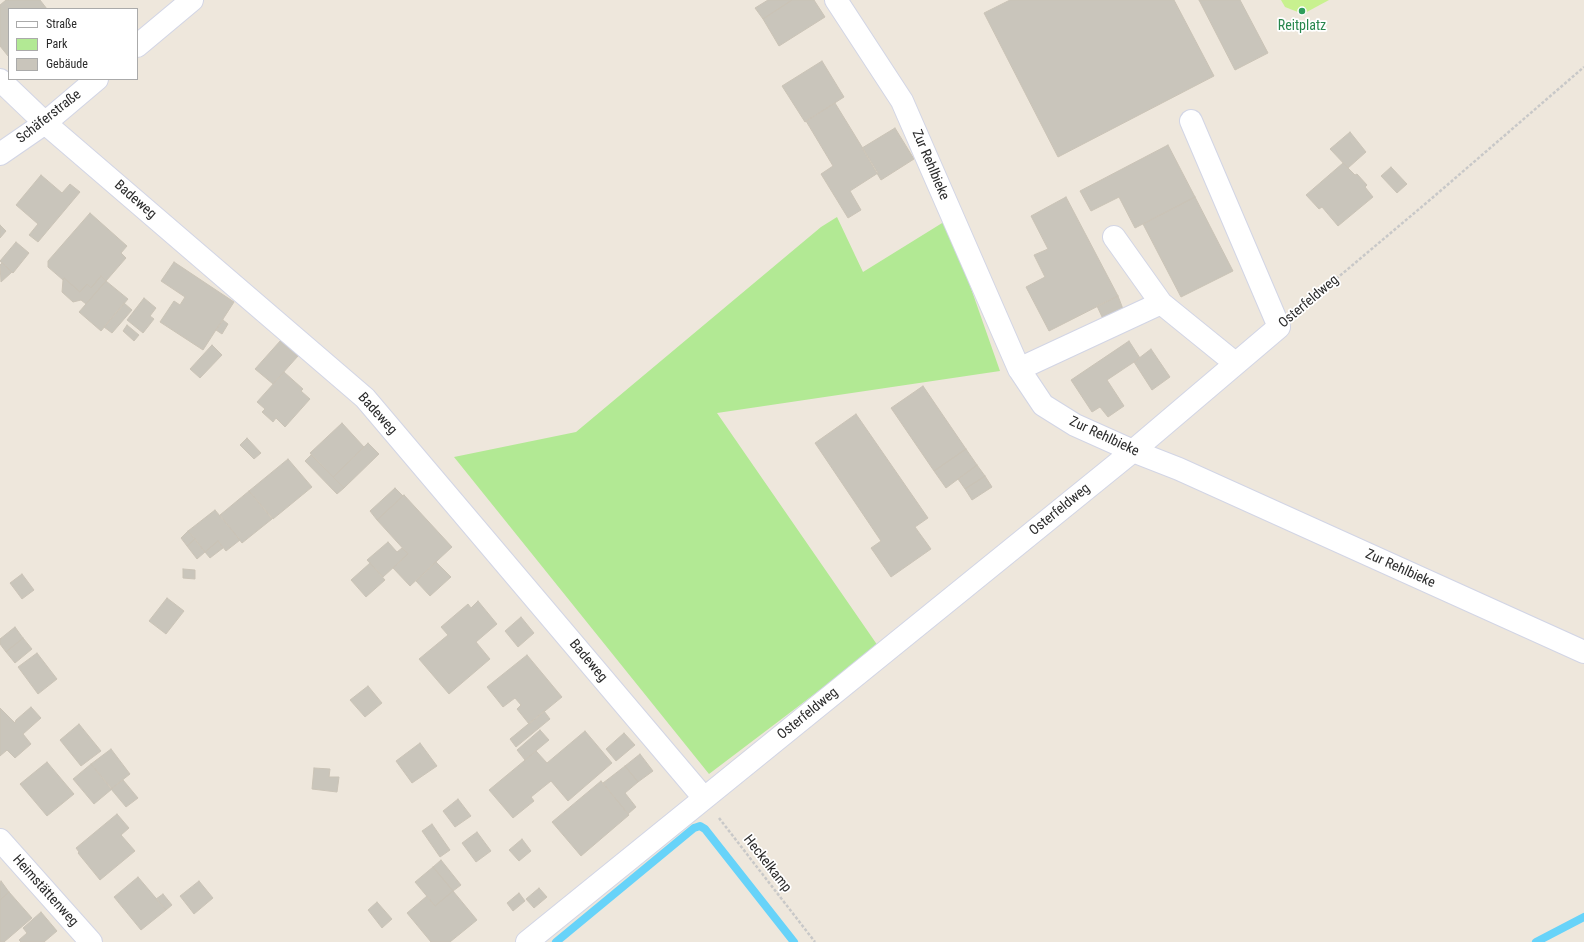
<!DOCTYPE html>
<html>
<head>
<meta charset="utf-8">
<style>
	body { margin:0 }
	#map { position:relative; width:1584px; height:942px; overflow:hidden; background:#eee7dc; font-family:"Roboto Condensed",sans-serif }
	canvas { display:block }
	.legend { position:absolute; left:8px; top:8px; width:130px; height:72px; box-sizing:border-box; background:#fff; border:1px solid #aaa; margin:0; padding:5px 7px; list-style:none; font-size:12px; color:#2b2b2b }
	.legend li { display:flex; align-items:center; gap:8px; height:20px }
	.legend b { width:20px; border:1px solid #aaa }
</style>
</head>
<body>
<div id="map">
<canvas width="1584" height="942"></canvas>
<ul class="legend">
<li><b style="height:5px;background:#fff"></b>Straße</li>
<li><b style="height:11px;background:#b2e994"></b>Park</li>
<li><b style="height:11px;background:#c9c5bb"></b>Gebäude</li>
</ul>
</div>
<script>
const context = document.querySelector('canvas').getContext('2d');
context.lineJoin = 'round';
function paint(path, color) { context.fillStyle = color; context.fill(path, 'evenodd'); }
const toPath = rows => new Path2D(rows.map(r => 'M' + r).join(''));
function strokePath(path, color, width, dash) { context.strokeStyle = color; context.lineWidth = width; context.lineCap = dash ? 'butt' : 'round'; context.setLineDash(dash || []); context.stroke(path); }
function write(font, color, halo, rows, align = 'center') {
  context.font = font + ' "Roboto Condensed",sans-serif'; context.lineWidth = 3.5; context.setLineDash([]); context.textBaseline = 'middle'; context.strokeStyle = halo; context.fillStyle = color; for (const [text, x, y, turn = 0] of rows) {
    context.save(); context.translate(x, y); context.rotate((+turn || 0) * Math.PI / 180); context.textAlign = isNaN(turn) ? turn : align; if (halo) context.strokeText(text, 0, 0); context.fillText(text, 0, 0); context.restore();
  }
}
paint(toPath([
	[837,217,863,272,947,220,1000,371,717,413,878,646,709,774,454,457,576,432,821,227]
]), '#b2e994');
paint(toPath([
	[1281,0,1329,0,1303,14,1285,7]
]), '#c8f18f');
strokePath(toPath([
	[556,942,694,828,700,826,705,829,794,942],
	[1536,942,1584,917]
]), '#67d3f9', 8);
const building = toPath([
	[6,0,40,0,47,9,9,9,9,55,8,56,0,46,0,5,6,0],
	[768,0,792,0,763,19,755,8,768,0],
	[792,0,814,0,825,17,779,46,763,19,792,0],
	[1010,0,1174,0,1214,76,1058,157,984,13,1010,0],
	[1199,0,1240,0,1268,53,1235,70,1199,0],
	[822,61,844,97,805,122,782,86,822,61],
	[835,103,878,173,850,191,861,210,848,218,821,174,833,166,806,121,835,103],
	[895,128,914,159,881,180,862,148,895,128],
	[1350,132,1366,152,1348,168,1330,149,1350,132],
	[1168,145,1195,197,1135,228,1119,197,1091,211,1080,191,1168,145],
	[1343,163,1355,175,1357,174,1367,185,1365,187,1373,197,1338,226,1322,207,1319,209,1306,195,1343,163],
	[1391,167,1407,184,1397,193,1381,176,1391,167],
	[41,175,62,193,70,184,80,192,38,242,29,235,38,224,16,205,41,175],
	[1066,197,1118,296,1049,331,1026,287,1045,277,1034,255,1048,249,1031,216,1066,197],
	[1195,197,1233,271,1181,297,1143,224,1195,197],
	[90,213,127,246,121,253,126,258,106,281,101,276,91,288,87,284,80,292,64,278,63,280,48,267,48,261,90,213],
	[0,225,6,231,0,238,0,225],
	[16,242,29,253,13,273,0,261,16,242],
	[174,262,234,302,203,350,160,322,174,301,180,305,185,297,161,281,174,262],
	[2,263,12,272,1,282,0,265,2,263],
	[101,276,106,281,86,304,81,300,73,302,62,292,63,280,64,278,80,292,87,284,91,288,101,276],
	[106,281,128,299,101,331,79,312,106,281],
	[1118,296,1123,309,1103,319,1097,306,1118,296],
	[144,298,156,308,150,316,154,319,143,333,127,320,144,298],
	[124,303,132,310,112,333,104,327,124,303],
	[223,320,228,324,222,334,216,330,223,320],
	[127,325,139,335,134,341,123,331,127,325],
	[281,340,298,356,273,384,255,369,281,340],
	[1129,341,1140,358,1107,380,1124,406,1108,417,1100,407,1092,412,1071,380,1129,341],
	[212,345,222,355,200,378,190,369,212,345],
	[1151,349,1170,377,1152,390,1134,362,1151,349],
	[284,372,303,389,301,391,310,399,285,427,276,418,273,422,262,412,265,409,257,402,284,372],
	[923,386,966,449,934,471,891,408,923,386],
	[856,414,928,518,915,527,931,549,891,577,871,548,881,541,815,443,856,414],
	[342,423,364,447,333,477,310,453,342,423],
	[247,438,261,453,254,459,240,445,247,438],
	[368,443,379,454,344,488,333,477,368,443],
	[966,449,977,465,946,488,934,471,966,449],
	[311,455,344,488,337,494,305,461,311,455],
	[288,459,312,487,273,519,249,491,288,459],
	[977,465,985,476,965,489,958,479,977,465],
	[985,476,992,487,972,500,965,489,985,476],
	[395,488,403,496,377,520,370,511,395,488],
	[249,491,272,519,242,543,220,515,249,491],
	[404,495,452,547,410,586,393,568,408,554,377,520,404,495],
	[215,510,240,540,226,551,218,541,205,552,188,531,215,510],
	[188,531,195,539,187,546,181,538,188,531],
	[195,539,205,552,197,559,187,546,195,539],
	[218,541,223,548,210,558,205,552,218,541],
	[388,542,397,552,402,548,408,554,383,577,367,560,388,542],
	[436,562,451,577,430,596,416,581,436,562],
	[370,563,385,580,366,597,351,580,370,563],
	[183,569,195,570,195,579,183,578,183,569],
	[22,574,34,590,22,599,10,583,22,574],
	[167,598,184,611,166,634,149,621,167,598],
	[478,601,497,624,476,642,490,659,449,694,419,659,448,635,441,627,468,604,471,608,478,601],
	[521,617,534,633,518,647,505,631,521,617],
	[15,627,23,638,6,652,0,644,0,639,15,627],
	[23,638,32,649,15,663,6,652,23,638],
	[37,653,57,679,38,694,18,667,37,653],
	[527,655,562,697,529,724,517,709,521,705,515,698,503,707,487,687,527,655],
	[368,686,382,703,365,717,350,700,368,686],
	[31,707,41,718,23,734,31,744,15,758,7,750,0,756,0,708,15,723,16,720,31,707],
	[544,711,550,719,516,747,510,739,544,711],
	[79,724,101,751,81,766,60,740,79,724],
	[540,730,549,740,525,760,517,750,540,730],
	[585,731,612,763,568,801,551,781,531,797,534,801,513,818,489,790,536,751,547,763,585,731],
	[624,733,635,745,616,761,606,749,624,733],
	[420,743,437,766,412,783,396,761,420,743],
	[111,749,130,774,111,789,91,764,111,749],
	[640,754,653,771,638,782,625,766,640,754],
	[47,762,74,794,47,816,20,784,47,762],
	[91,764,112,789,94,804,73,779,91,764],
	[625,766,638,782,625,793,636,807,628,814,603,783,625,766],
	[314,768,330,769,329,777,339,777,337,792,312,789,314,768],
	[123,780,138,798,126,807,111,789,123,780],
	[601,781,629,815,581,856,552,822,601,781],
	[458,799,471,816,455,827,443,811,458,799],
	[117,814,129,828,121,835,135,851,100,880,78,853,79,852,76,848,117,814],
	[432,824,450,850,440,857,422,831,432,824],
	[477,832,491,851,476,862,462,843,477,832],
	[522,839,531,851,519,861,509,850,522,839],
	[441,860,461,885,453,891,433,867,441,860],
	[433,867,453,891,435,906,415,882,433,867],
	[138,877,166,910,141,930,114,897,138,877],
	[1,881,9,892,0,900,0,883,1,881],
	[199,881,213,898,194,914,180,896,199,881],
	[539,888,547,897,534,908,526,899,539,888],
	[453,891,477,920,450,942,431,942,407,913,427,896,435,906,453,891],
	[9,892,32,918,4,942,0,942,0,900,9,892],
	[519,893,525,901,513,911,507,903,519,893],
	[163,894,172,905,166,910,156,899,163,894],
	[377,902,392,919,382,928,368,910,377,902],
	[41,912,57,931,44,942,21,942,19,940,27,933,23,928,41,912]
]);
paint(building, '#c9c5bb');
strokePath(building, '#cac3b6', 1);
const minor = toPath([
	[836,0,902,101,1019,369,1043,405,1075,425,1133,451,1179,469,1584,652],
	[137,46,192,0],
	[0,80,45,123,365,398,704,798],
	[0,154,45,123,97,79],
	[1114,237,1161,303],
	[1019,369,1161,303,1235,363],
	[0,840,91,942],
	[527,942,1133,451,1279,327,1191,121]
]);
strokePath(minor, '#d2d5e5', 24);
strokePath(toPath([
	[1298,311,1431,199,1584,67],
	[719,818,815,942]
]), '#c8c8c8', 2.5, [3, 2]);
strokePath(minor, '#fff', 22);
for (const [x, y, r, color] of [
	[1302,11,4,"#2e9e5b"]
]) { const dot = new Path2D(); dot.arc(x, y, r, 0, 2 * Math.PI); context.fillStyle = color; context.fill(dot); strokePath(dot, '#fff', 1.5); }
write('14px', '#27864d', '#fff', [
	["Reitplatz",1302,26]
]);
write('14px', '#2b2b2b', '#fff', [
	["Schäferstraße",49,117,-38],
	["Zur Rehlbieke",930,165,67],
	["Badeweg",135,200,41],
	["Osterfeldweg",1309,302,-40],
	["Badeweg",377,414,48],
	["Zur Rehlbieke",1104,437,25],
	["Osterfeldweg",1060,510,-39],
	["Zur Rehlbieke",1400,569,24],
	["Badeweg",588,661,50],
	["Osterfeldweg",808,714,-39],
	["Heckelkamp",767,864,52],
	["Heimstättenweg",45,891,48]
]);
</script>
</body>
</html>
